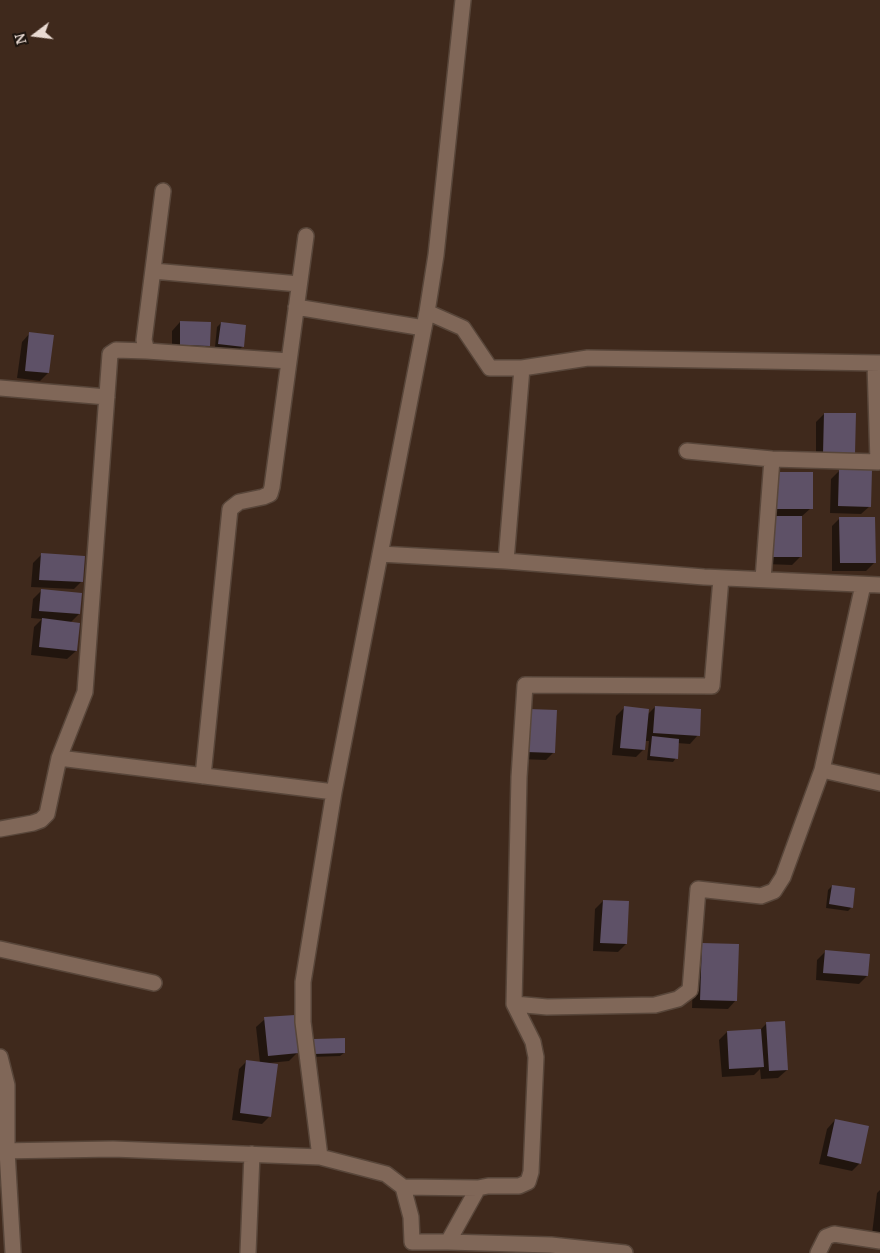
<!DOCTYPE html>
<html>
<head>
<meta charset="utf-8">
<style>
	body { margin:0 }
	#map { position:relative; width:880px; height:1253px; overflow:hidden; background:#3f291c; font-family:"PT Serif",serif }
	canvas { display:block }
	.north { position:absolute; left:10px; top:10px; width:50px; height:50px; -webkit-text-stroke:4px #1e150f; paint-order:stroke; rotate:255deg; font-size:14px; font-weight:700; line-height:20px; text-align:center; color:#e9dad2 }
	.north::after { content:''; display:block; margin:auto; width:18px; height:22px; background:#e9dad2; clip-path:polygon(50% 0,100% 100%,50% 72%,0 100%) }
</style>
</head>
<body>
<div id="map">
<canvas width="880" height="1253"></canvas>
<div class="north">N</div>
</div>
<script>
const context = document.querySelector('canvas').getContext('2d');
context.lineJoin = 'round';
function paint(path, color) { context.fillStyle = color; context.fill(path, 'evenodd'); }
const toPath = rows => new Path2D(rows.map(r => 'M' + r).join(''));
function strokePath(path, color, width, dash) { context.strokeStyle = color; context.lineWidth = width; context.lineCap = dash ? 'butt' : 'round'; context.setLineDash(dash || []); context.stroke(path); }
paint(toPath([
	[180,322,209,345,200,354,172,353,172,331],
	[221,323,243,346,239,350,215,347,217,327],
	[30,333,48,373,40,381,17,378,22,342],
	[824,414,854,454,816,462,816,422],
	[840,470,870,506,861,514,830,513,831,479],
	[769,482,811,508,801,517,801,556,792,565,765,564],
	[840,518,875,562,866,571,832,571,832,526],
	[41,555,82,581,74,589,31,587,33,563],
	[41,591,80,594,79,614,70,623,76,651,67,659,31,655,34,627,42,619,31,618,33,599],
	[655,707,698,735,690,744,677,743,676,758,673,762,647,760,649,741,645,741,644,749,636,757,612,755,616,716,624,708,647,715],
	[556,711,554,752,546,760,519,759],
	[832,886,851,908,848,911,826,908,828,890],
	[603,901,626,944,618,952,593,951,595,909],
	[702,944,736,1000,728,1009,692,1008,694,952],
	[825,952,867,976,859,984,816,980,817,960],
	[265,1019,297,1053,289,1061,269,1063,270,1116,262,1124,232,1120,239,1069,247,1061,260,1063,256,1027],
	[784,1023,787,1070,778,1078,761,1079,760,1069,754,1075,722,1077,719,1040,727,1032,760,1030,766,1024],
	[314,1040,344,1053,340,1056,311,1057,311,1044],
	[835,1120,860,1163,852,1171,819,1164,827,1129],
	[880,1190,880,1235,872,1234,877,1193]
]), '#0007');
paint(toPath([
	[180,321,211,322,210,346,180,345],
	[221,322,246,325,244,347,218,344],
	[29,332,54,335,49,373,25,371],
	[824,413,856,413,855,454,823,454],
	[839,469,872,470,871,507,838,506],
	[776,472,813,472,813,509,776,509],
	[773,516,802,516,802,557,772,557],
	[839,517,875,517,876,563,840,563],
	[41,553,85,556,83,582,39,580],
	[41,589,82,593,80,614,39,611],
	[42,618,80,623,77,651,39,647],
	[624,706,649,709,645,750,620,748],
	[655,706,701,709,700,736,653,733],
	[529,709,557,710,555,753,527,752],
	[652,736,679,739,678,759,650,756],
	[832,885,855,888,853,908,829,904],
	[603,900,629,901,627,944,600,943],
	[702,943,739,944,737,1001,700,1000],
	[825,950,870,954,868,976,823,973],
	[295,1015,299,1053,268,1056,264,1017],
	[785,1021,788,1070,769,1071,766,1022],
	[761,1029,764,1067,729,1069,727,1031],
	[345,1038,345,1053,314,1054,314,1039],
	[246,1060,278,1064,271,1117,240,1113],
	[835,1119,869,1126,861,1164,827,1156]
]), '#5e5167');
const street = toPath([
	[163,191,144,340,147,351,289,361],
	[153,271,299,284],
	[296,307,424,328],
	[427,312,463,328,490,368,522,368,588,358,880,363],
	[0,388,107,397],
	[687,451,772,459,878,462,875,363],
	[380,554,506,561,704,577,880,585],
	[506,561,522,368],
	[763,579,772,459],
	[59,758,334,792],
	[822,770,880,783],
	[203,776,230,509,239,502,263,497,270,494,272,487,306,236],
	[0,829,33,823,41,820,47,814,59,758,85,692,110,354,116,350,147,351],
	[0,949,154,983],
	[514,1004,547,1007,655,1005,678,999,690,990,698,889,761,896,774,891,783,877,822,770,863,585],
	[0,1057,7,1085,7,1151,13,1253],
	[0,1151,113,1149,320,1157,386,1174,403,1187,411,1217,412,1242,448,1242,478,1188,488,1186,519,1186,528,1182,531,1172,536,1057,533,1042,514,1004,519,777,525,685,712,686,721,578],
	[320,1157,303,1022,303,982,334,792,427,312,436,255,463,0],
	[403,1187,478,1188],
	[448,1242,551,1245,625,1253],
	[248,1253,252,1154],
	[818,1253,826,1237,834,1234,880,1241]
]);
strokePath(street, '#58463a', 18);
strokePath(street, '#806758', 15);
</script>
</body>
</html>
